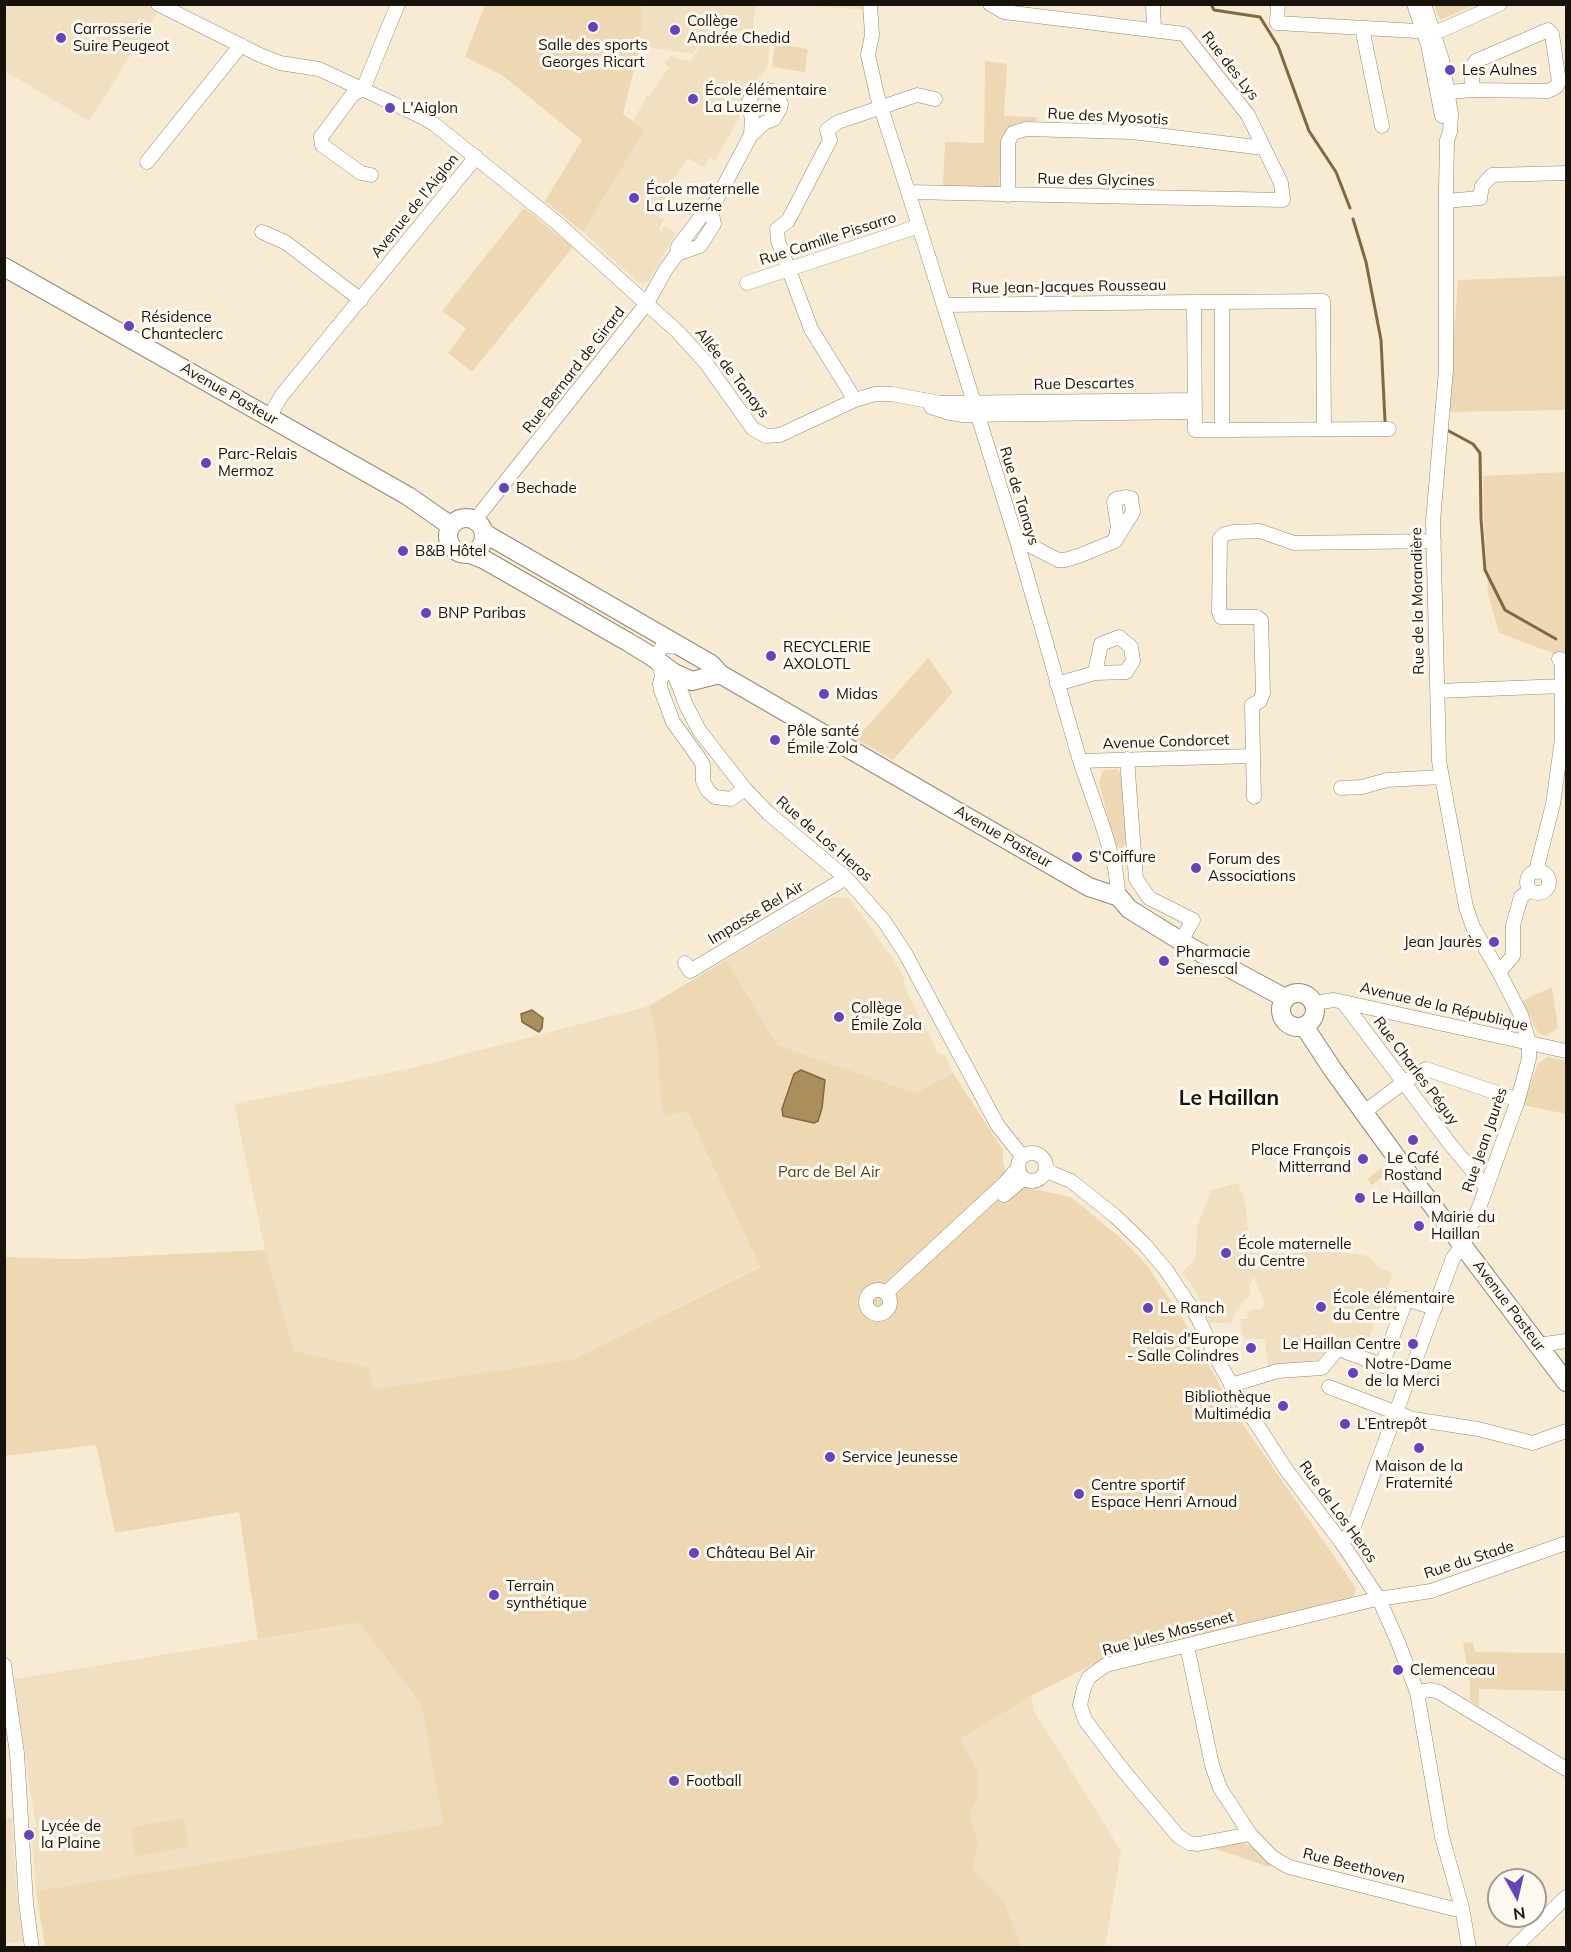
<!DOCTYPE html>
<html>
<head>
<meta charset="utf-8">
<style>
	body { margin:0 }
	#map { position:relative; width:1571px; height:1952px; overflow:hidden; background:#f8ebd4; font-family:Mulish,sans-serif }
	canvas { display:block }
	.frame { position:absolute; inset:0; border:6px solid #17130b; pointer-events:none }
	.north { position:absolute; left:1487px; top:1868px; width:60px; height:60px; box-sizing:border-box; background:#fef9f0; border:2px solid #a29d94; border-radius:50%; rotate:172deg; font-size:16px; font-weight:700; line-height:24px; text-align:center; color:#17130b }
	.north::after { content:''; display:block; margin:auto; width:21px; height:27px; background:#6543bb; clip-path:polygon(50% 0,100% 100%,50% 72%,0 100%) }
</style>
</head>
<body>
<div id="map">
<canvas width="1571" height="1952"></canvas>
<div class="frame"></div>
<div class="north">N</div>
</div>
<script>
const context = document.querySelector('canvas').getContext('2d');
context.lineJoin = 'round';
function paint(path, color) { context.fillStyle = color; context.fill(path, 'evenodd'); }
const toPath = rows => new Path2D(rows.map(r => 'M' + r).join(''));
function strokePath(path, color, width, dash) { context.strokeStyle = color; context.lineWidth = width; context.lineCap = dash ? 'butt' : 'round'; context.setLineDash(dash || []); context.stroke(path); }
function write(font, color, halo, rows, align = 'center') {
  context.font = font + ' Mulish,sans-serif'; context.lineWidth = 6; context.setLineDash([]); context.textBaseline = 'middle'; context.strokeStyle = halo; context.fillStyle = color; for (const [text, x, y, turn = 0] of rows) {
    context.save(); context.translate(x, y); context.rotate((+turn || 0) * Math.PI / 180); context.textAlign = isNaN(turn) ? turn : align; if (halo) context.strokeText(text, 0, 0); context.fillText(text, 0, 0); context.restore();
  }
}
paint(toPath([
	[5,5,162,5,89,121,5,71],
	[642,5,756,5,752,33,710,27,693,54,640,46],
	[799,5,879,5,878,34,865,10],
	[711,32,770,39,767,69,746,91,741,102,740,116,715,161,710,158,703,167,688,158,673,179,676,181,655,215,664,219,659,230,661,231,664,226,676,233,648,282,639,283,583,232,645,130,633,121,647,96,650,96,669,67,664,63,671,55,677,59,691,60],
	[833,897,849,898,890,955,903,975,905,988,938,1053,945,1056,953,1073,915,1093,776,1045,726,960],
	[649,1006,656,1033,661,1104,667,1117,687,1111,760,1266,574,1359,372,1389,369,1367,294,1351,265,1250,234,1104,412,1068],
	[1238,1183,1246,1205,1248,1229,1245,1237,1252,1237,1256,1243,1252,1249,1256,1255,1261,1253,1302,1253,1303,1249,1357,1254,1367,1256,1380,1268,1393,1273,1367,1343,1366,1343,1363,1349,1331,1337,1325,1352,1318,1360,1268,1367,1265,1339,1245,1339,1242,1333,1240,1319,1247,1319,1247,1315,1251,1310,1262,1309,1265,1303,1254,1277,1249,1286,1251,1291,1248,1299,1246,1298,1238,1310,1236,1310,1231,1323,1210,1323,1195,1290,1182,1272,1196,1258,1197,1228,1211,1190],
	[359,1623,421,1704,443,1826,36,1891,31,1828,36,1827,14,1679],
	[1031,1696,1034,1711,1121,1851,1105,1947,902,1947,860,1799],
	[12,1818,16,1887,23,1941,5,1944,5,1819]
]), '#f0dfc1');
paint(toPath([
	[485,4,642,5,640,46,623,114,645,130,583,232,545,201,582,140,502,75,465,57],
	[1434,4,1474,4,1474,5,1440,20],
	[775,44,808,49,805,72,772,67],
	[985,61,1007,64,1004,116,1037,117,1036,121,1017,123,1008,129,1004,135,1002,144,999,187,995,188,943,186,945,142,984,143],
	[524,208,573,247,472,372,448,353,466,328,442,311],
	[1566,276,1566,410,1448,412,1458,280],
	[1566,472,1566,658,1499,633,1488,593,1484,524,1483,476],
	[928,658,953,692,893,760,856,739],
	[1117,769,1123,778,1126,843,1122,849,1115,845,1099,782,1103,770],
	[726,960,777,1045,915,1093,953,1073,1003,1150,1003,1163,1010,1184,1071,1197,1123,1240,1145,1263,1179,1313,1238,1417,1356,1588,1354,1598,1105,1658,1031,1696,960,1739,977,1771,978,1797,969,1813,978,1842,972,1869,1004,1901,1021,1947,45,1947,36,1891,443,1825,421,1704,359,1623,258,1639,239,1512,115,1533,96,1445,5,1456,5,1257,75,1259,265,1250,294,1351,369,1367,373,1389,574,1359,760,1267,687,1111,666,1117,661,1104,656,1033,649,1006],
	[1552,987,1558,1028,1546,1036,1538,1033,1522,1001],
	[1548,1057,1566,1061,1566,1114,1523,1105,1538,1063],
	[1385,1165,1390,1171,1372,1185,1368,1179],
	[1473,1642,1475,1652,1566,1653,1566,1691,1479,1689,1479,1707,1470,1700,1470,1682,1463,1643],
	[184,1818,189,1847,135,1856,131,1827],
	[1237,1842,1244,1843,1255,1848,1273,1864,1269,1867,1216,1849,1216,1846]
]), '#eed8b3');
const water = toPath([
	[532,1010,543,1018,542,1028,539,1032,522,1022,521,1014,532,1010],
	[801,1070,825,1080,822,1108,818,1121,814,1123,783,1116,782,1109,794,1074,801,1070]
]);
paint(water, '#aa8e5b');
strokePath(water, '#7e6943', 1.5);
strokePath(toPath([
	[1211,4,1214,10,1260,17,1278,46,1309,131,1336,172,1350,208],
	[1353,219,1366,262,1381,340,1385,421],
	[1445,429,1473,444,1480,453,1481,519,1485,570,1505,610,1556,639]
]), '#7e6943', 3);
const minor = toPath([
	[158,4,260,55,280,63,319,69,422,117,434,124,556,222,678,332,706,363,753,429,766,436,780,435,855,400,875,394,892,394,940,403,1195,400],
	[870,4,872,35,868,55,877,95,919,226,1016,538,1080,761,1104,830,1115,868,1119,897],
	[1153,4,1154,30],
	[1278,4,1277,23,1417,31,1442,30,1500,4],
	[1414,4,1428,45,1442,116],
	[1362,28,1382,126],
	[363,89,353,94,321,137,322,145,361,173,371,175],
	[363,89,398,4],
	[761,89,772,91,776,94,781,104,780,109,774,119,764,123,751,135,752,118,748,104,752,94,761,89],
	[1448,92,1473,90,1548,91,1556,87,1559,82,1552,34,1548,30,1476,61,1471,68,1473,90],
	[147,162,241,45],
	[908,192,1283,200,1281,183,1248,115,1184,34,1004,12,990,4],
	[1008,195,1008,142,1013,133,1026,129,1132,132,1264,148],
	[1446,201,1480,198,1482,186,1492,175,1566,173],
	[262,232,285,242,361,300],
	[677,254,700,246,714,224,711,210],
	[747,283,919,226],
	[1194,302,1222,302,1222,430,1195,430,1194,302],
	[1222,302,1323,301,1324,429],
	[944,305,1194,302],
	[855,400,811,329,778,241,777,229,788,221,830,140,827,130,838,122,917,95,935,99],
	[931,407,950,413,963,415,1195,412],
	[269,417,282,395,476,157],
	[1222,430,1389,429],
	[475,520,647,303,666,269,677,254,678,247,703,214,711,210,751,135],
	[1016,538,1058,560,1065,560,1081,555,1115,541,1133,512,1131,498,1126,497,1116,499,1114,502,1118,526,1115,541],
	[681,647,663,646,657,654,662,675,660,684,661,690,673,722,699,758,703,765,703,781,708,791,715,797,731,799,745,789],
	[674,673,686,705,699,730,745,789,768,813,846,878,884,921,905,953,998,1126,1022,1156],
	[1057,684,1095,673,1126,672,1133,661,1131,647,1119,637,1101,644,1095,673],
	[1437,691,1563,686],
	[1253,756,1254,797],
	[1127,759,1136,879,1149,898,1193,920,1181,941],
	[1080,761,1253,756,1252,705,1260,701,1263,693,1261,620,1257,617,1221,617,1219,612,1220,538,1225,534,1233,532,1260,531,1294,543,1434,541],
	[1341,788,1362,787,1387,780,1441,777],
	'1527 882a11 11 0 1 1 22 0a11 11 0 1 1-22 0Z',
	[1537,872,1538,863,1553,804,1562,739,1562,660,1559,659],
	[685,963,690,971,846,878],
	[1499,972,1513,956,1513,925,1521,897,1530,890],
	[1343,1002,1450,1144,1486,1187],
	[1314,1003,1334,1000,1566,1051],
	[1364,1112,1404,1082,1426,1069,1518,1100],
	'1018 1167a14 14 0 1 1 28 0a14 14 0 1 1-28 0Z',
	[1046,1169,1054,1174,1071,1181,1115,1216,1145,1245,1166,1270,1198,1318,1219,1363,1237,1394,1287,1471,1342,1543,1379,1599,1398,1642,1417,1692,1442,1837,1462,1908,1469,1948],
	[1004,1195,1023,1179],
	'866 1302a12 12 0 1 1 24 0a12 12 0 1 1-24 0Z',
	[886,1293,1004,1184,1017,1169],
	[1538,1345,1566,1341],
	[1409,1378,1382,1365,1405,1303,1406,1299,1435,1308],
	[1231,1385,1278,1371,1322,1368,1338,1349,1382,1365],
	[1329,1387,1413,1419,1478,1429,1533,1443,1566,1431],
	[1342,1543,1353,1529,1453,1258,1463,1244,1480,1205,1518,1100,1529,1058,1529,1043,1521,1015,1499,972,1473,927,1466,907,1439,761,1433,521,1446,370,1446,190,1447,140,1450,132,1451,114,1442,60,1424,4],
	[1187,1646,1212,1765,1220,1788,1250,1834,1272,1857,1289,1867,1454,1909,1462,1908],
	[4,1665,17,1753,26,1903,32,1948],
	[1417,1692,1431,1690,1439,1692,1566,1769],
	[1250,1834,1198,1844,1189,1843,1178,1836,1122,1769,1085,1720,1080,1705,1084,1688,1089,1677,1106,1665,1372,1600,1431,1591,1566,1543],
	[1514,1948,1566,1897]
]);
const major = toPath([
	[4,267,408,496,451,526],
	'448 536a18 18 0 1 1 36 0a18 18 0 1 1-36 0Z',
	[484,533,711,664,720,674,955,810,1089,887,1119,897,1129,909,1192,948,1285,998],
	[470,554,485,560,628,642,651,656,674,673,692,681,720,674],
	'1281 1010a17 17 0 1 1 34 0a17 17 0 1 1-34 0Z',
	[1304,1026,1333,1070,1410,1176,1566,1382]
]);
strokePath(minor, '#948873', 15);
strokePath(major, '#948873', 20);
strokePath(minor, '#fff', 14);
strokePath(major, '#fff', 18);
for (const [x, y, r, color] of [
	[593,27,6,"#6543bb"],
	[675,30,6,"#6543bb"],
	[61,38,6,"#6543bb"],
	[1450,70,6,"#6543bb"],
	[693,99,6,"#6543bb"],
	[390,108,6,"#6543bb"],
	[634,198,6,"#6543bb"],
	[129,326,6,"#6543bb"],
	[206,463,6,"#6543bb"],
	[504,488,6,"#6543bb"],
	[403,551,6,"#6543bb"],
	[426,613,6,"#6543bb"],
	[771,656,6,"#6543bb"],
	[824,694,6,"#6543bb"],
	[775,740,6,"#6543bb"],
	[1077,857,6,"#6543bb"],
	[1196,868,6,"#6543bb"],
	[1494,942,6,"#6543bb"],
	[1164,961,6,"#6543bb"],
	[839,1017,6,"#6543bb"],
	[1413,1140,6,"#6543bb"],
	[1363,1159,6,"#6543bb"],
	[1360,1198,6,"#6543bb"],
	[1419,1226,6,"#6543bb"],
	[1226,1253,6,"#6543bb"],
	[1321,1307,6,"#6543bb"],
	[1148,1308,6,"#6543bb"],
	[1413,1344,6,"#6543bb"],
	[1251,1348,6,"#6543bb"],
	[1353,1373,6,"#6543bb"],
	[1283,1406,6,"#6543bb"],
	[1345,1424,6,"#6543bb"],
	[1419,1448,6,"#6543bb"],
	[830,1457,6,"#6543bb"],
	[1079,1494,6,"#6543bb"],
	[694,1553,6,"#6543bb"],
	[494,1595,6,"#6543bb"],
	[1398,1670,6,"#6543bb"],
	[674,1781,6,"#6543bb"],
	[29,1835,6,"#6543bb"]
]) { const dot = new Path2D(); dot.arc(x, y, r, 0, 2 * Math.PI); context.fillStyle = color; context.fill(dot); strokePath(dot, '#fef9f0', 2); }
write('15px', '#17130b', '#fef9f0', [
	["Collège",687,21],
	["Andrée Chedid",687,38],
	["Carrosserie",73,29],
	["Suire Peugeot",73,46],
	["Salle des sports",593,45,"center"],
	["Georges Ricart",593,62,"center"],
	["Les Aulnes",1462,70],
	["École élémentaire",705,90],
	["La Luzerne",705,107],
	["L'Aiglon",402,108],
	["École maternelle",646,189],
	["La Luzerne",646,206],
	["Résidence",141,317],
	["Chanteclerc",141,334],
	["Parc-Relais",218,454],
	["Mermoz",218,471],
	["Bechade",516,488],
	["B&B Hôtel",415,551],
	["BNP Paribas",438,613],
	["RECYCLERIE",783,647],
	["AXOLOTL",783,664],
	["Midas",836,694],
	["Pôle santé",787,731],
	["Émile Zola",787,748],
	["S'Coiffure",1089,857],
	["Forum des",1208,859],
	["Associations",1208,876],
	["Jean Jaurès",1482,942,"right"],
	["Pharmacie",1176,952],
	["Senescal",1176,969],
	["Collège",851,1008],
	["Émile Zola",851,1025],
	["Place François",1351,1150,"right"],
	["Mitterrand",1351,1167,"right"],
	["Le Café",1413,1158,"center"],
	["Rostand",1413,1175,"center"],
	["Le Haillan",1372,1198],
	["Mairie du",1431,1217],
	["Haillan",1431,1234],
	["École maternelle",1238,1244],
	["du Centre",1238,1261],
	["École élémentaire",1333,1298],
	["du Centre",1333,1315],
	["Le Ranch",1160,1308],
	["Relais d'Europe",1239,1339,"right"],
	["- Salle Colindres",1239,1356,"right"],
	["Le Haillan Centre",1401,1344,"right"],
	["Notre-Dame",1365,1364],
	["de la Merci",1365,1381],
	["Bibliothèque",1271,1397,"right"],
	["Multimédia",1271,1414,"right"],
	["L’Entrepôt",1357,1424],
	["Service Jeunesse",842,1457],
	["Maison de la",1419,1466,"center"],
	["Fraternité",1419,1483,"center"],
	["Centre sportif",1091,1485],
	["Espace Henri Arnoud",1091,1502],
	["Château Bel Air",706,1553],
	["Terrain",506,1586],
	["synthétique",506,1603],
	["Clemenceau",1410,1670],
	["Football",686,1781],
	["Lycée de",41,1826],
	["la Plaine",41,1843]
], 'left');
write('15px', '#17130b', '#fef9f0', [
	["Rue des Lys",1230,66,52],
	["Rue des Myosotis",1108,117,3],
	["Rue des Glycines",1096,180,1],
	["Avenue de l'Aiglon",415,206,-51],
	["Rue Camille Pissarro",828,239,-18],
	["Rue Jean-Jacques Rousseau",1069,287,-1],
	["Rue Bernard de Girard",574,370,-52],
	["Allée de Tanays",732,373,52],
	["Rue Descartes",1084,384,-1],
	["Avenue Pasteur",229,394,30],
	["Rue de Tanays",1019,496,73],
	["Rue de la Morandière",1418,601,-91],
	["Avenue Condorcet",1166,742,-2],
	["Avenue Pasteur",1003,837,30],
	["Rue de Los Heros",824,839,41],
	["Impasse Bel Air",756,913,-31],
	["Avenue de la République",1444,1007,13],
	["Rue Charles Péguy",1416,1071,53],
	["Rue Jean Jaurès",1485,1140,-71],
	["Avenue Pasteur",1509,1306,53],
	["Rue de Los Heros",1338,1512,54],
	["Rue du Stade",1469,1560,-18],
	["Rue Jules Massenet",1168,1634,-15],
	["Rue Beethoven",1354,1866,14]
]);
write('15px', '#5a441c', '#fef9f0', [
	["Parc de Bel Air",829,1172]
]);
write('bold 21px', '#17130b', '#fef9f0', [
	["Le Haillan",1229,1099]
]);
</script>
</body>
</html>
